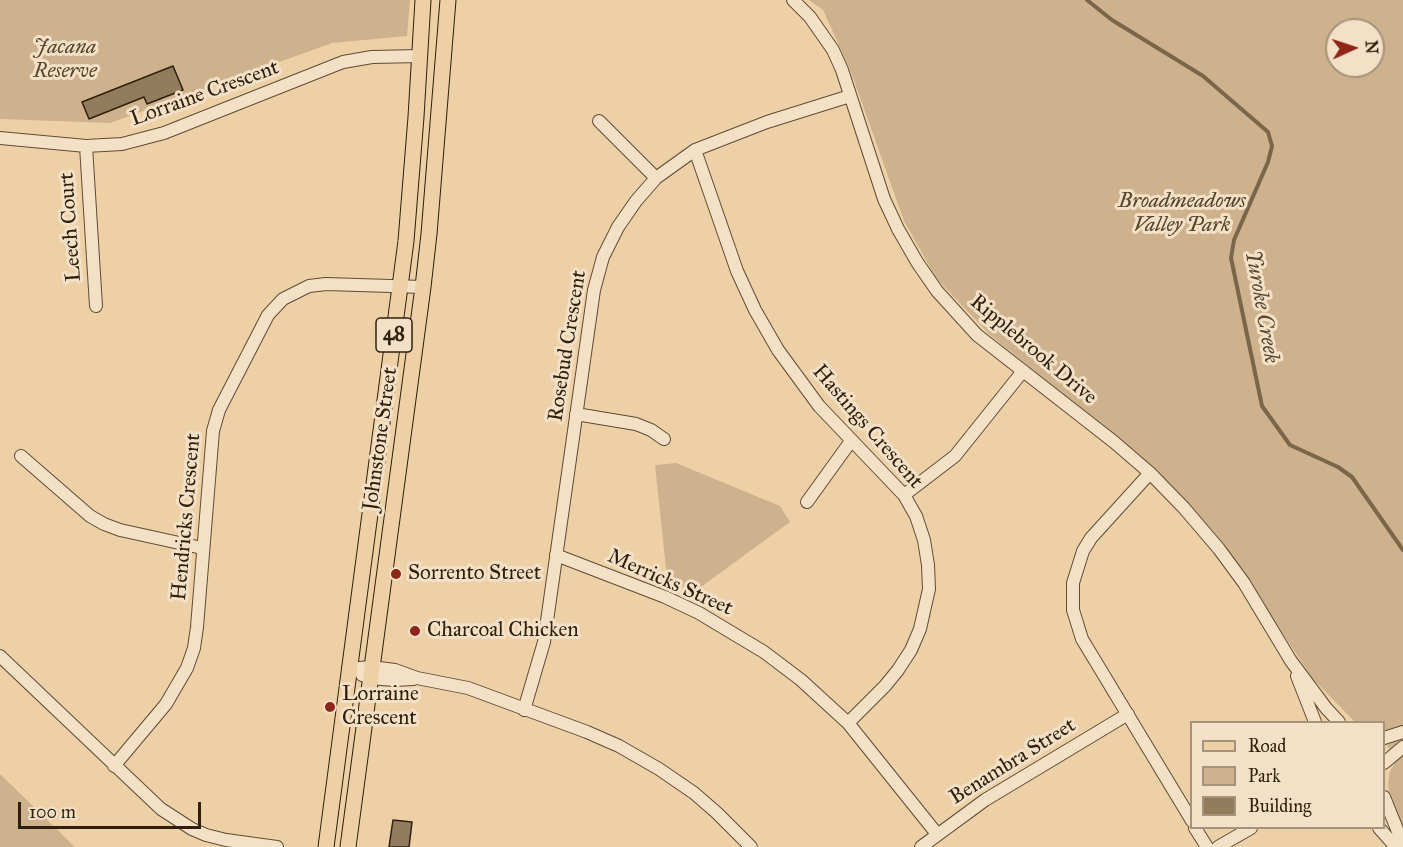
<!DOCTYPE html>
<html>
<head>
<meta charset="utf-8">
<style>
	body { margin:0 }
	#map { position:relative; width:1403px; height:847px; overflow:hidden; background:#eed0a7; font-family:"IM FELL Great Primer",serif }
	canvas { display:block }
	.legend { position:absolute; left:1190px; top:721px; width:195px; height:108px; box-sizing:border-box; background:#f4e0c6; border:2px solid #a5937c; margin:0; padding:8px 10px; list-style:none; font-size:18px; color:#2e200d }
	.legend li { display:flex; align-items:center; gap:12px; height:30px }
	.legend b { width:30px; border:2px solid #a5937c }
	.north { position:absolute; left:1325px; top:18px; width:60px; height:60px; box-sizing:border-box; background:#f4e0c6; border:2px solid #a5937c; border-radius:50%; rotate:87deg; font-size:16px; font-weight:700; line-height:24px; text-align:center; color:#2e200d }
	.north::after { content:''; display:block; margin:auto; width:21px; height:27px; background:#8f2418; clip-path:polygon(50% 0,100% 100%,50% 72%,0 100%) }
	.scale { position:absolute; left:18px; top:802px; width:183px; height:27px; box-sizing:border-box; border:3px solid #2e200d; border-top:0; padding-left:8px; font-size:18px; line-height:21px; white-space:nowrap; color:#2e200d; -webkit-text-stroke:4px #f4e0c6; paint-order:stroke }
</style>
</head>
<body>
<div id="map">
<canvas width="1403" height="847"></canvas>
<ul class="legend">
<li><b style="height:8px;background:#eed0a7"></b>Road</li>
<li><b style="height:16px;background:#cdb28d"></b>Park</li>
<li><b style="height:16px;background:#927c5d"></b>Building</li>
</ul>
<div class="north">N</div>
<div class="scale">100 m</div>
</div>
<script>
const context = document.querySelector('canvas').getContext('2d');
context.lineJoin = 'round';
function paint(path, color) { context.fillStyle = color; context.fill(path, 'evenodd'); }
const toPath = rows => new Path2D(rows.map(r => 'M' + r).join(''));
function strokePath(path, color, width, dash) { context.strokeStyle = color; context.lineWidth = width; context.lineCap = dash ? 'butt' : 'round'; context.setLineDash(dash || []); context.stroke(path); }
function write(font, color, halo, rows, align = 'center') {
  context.font = font + ' "IM FELL Great Primer",serif'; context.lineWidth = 6; context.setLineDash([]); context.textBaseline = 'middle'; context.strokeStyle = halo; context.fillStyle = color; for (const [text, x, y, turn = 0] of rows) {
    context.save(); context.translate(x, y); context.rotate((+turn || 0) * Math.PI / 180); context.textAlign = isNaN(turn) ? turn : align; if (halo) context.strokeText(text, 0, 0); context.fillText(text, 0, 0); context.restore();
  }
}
paint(toPath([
	[0,0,410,0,407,36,332,43,110,123,0,119],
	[809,0,1403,0,1403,826,1389,794,1388,784,1390,771,1395,763,1384,737,1384,722,1355,722,1313,679,1227,550,1182,496,1124,444,989,334,936,278,904,221,851,72,823,10],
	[1337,30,1373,30,1373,66,1337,66],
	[676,463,780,506,790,522,694,592,667,578,655,465],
	[0,774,75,847,0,847]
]), '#cdb28d');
strokePath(toPath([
	[1087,0,1112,20,1203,76,1268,132,1272,146,1268,162,1234,240,1231,258,1262,406,1290,445,1338,467,1352,477,1403,550]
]), '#7a664a', 4);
const building = toPath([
	[173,66,183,90,147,104,144,97,89,119,82,102,173,66],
	[393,820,412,822,409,847,389,847,393,820]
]);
paint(building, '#927c5d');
strokePath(building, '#2e200d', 1.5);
const minor = toPath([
	[793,0,810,17,833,50,842,70,884,199,898,229,917,262,937,291,977,335,1114,442,1150,473,1184,508,1219,549,1244,583,1291,661,1326,708,1339,722],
	[599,121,656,178],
	[0,138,86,146,122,144,164,133,343,62,372,57,420,56],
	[86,146,96,306],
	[695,150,737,271,755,310,778,350,819,406,904,495,916,516,924,540,928,565,929,589,920,629,911,650,898,670,885,686,848,723],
	[576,414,636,424,651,430,664,439],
	[21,456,90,516,104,524,120,530,202,548],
	[1150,473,1091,538,1083,551,1073,583,1073,610,1082,639,1192,821],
	[904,495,955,456,1023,371],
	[807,502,851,441],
	[556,555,665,597,699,613,764,652,801,680,848,723,937,834],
	[0,656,161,809,192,829,206,835,226,840,277,847],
	[348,669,371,667,395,670,417,678,468,688,587,732,619,746,659,769,694,793,717,813,751,847],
	[362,675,370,678,394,680,413,679],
	[1297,676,1315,722],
	[524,710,544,642,594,290,603,257,618,227,636,201,656,178,695,150,767,122,850,96],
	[1384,738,1403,732],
	[1384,763,1403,747],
	[114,766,166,704,187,668,194,648,197,627,213,431,219,410,268,315,283,299,309,286,326,284,423,287],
	[1384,797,1403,844],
	[1195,828,1207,847],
	[1379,828,1396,847],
	[921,847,985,800,1128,714],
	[1218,847,1251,828]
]);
const major = toPath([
	[326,847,406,241,416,117,423,0],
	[348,847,423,287,429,234,448,0]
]);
strokePath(minor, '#5e4c34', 14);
strokePath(major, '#2e200d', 17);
strokePath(minor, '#f4e0c6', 12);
strokePath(major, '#eed0a7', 15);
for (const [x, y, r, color] of [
	[396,574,6,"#8f2418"],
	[415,631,6,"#8f2418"],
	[330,707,6,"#8f2418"]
]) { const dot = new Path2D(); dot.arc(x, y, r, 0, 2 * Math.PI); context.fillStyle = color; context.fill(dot); strokePath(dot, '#f4e0c6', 2); }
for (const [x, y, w] of [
	[394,335,36]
]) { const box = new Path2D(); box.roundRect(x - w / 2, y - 17, w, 34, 4.5); context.fillStyle = '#f4e0c6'; context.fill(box); strokePath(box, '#2e200d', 1.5); }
write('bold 20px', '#2e200d', null, [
	["48",394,335]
]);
write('italic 21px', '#56442d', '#f4e0c6', [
	["Jacana",65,48],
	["Reserve",65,72],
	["Broadmeadows",1182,202],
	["Valley Park",1182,226]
]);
write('21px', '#2e200d', '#f4e0c6', [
	["Lorraine Crescent",205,94,-20],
	["Leech Court",71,227,-94],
	["Rosebud Crescent",568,346,-81],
	["Ripplebrook Drive",1033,350,40],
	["Hastings Crescent",867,427,49],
	["Johnstone Street",381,439,-82],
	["Hendricks Crescent",187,517,-85],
	["Merricks Street",670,583,24],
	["Benambra Street",1013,762,-32]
]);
write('21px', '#2e200d', '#f4e0c6', [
	["Sorrento Street",408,574],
	["Charcoal Chicken",427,631],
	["Lorraine",342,695],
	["Crescent",342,719]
], 'left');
write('italic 22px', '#5a4931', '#f4e0c6', [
	["Yuroke Creek",1261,307,80]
]);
</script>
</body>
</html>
